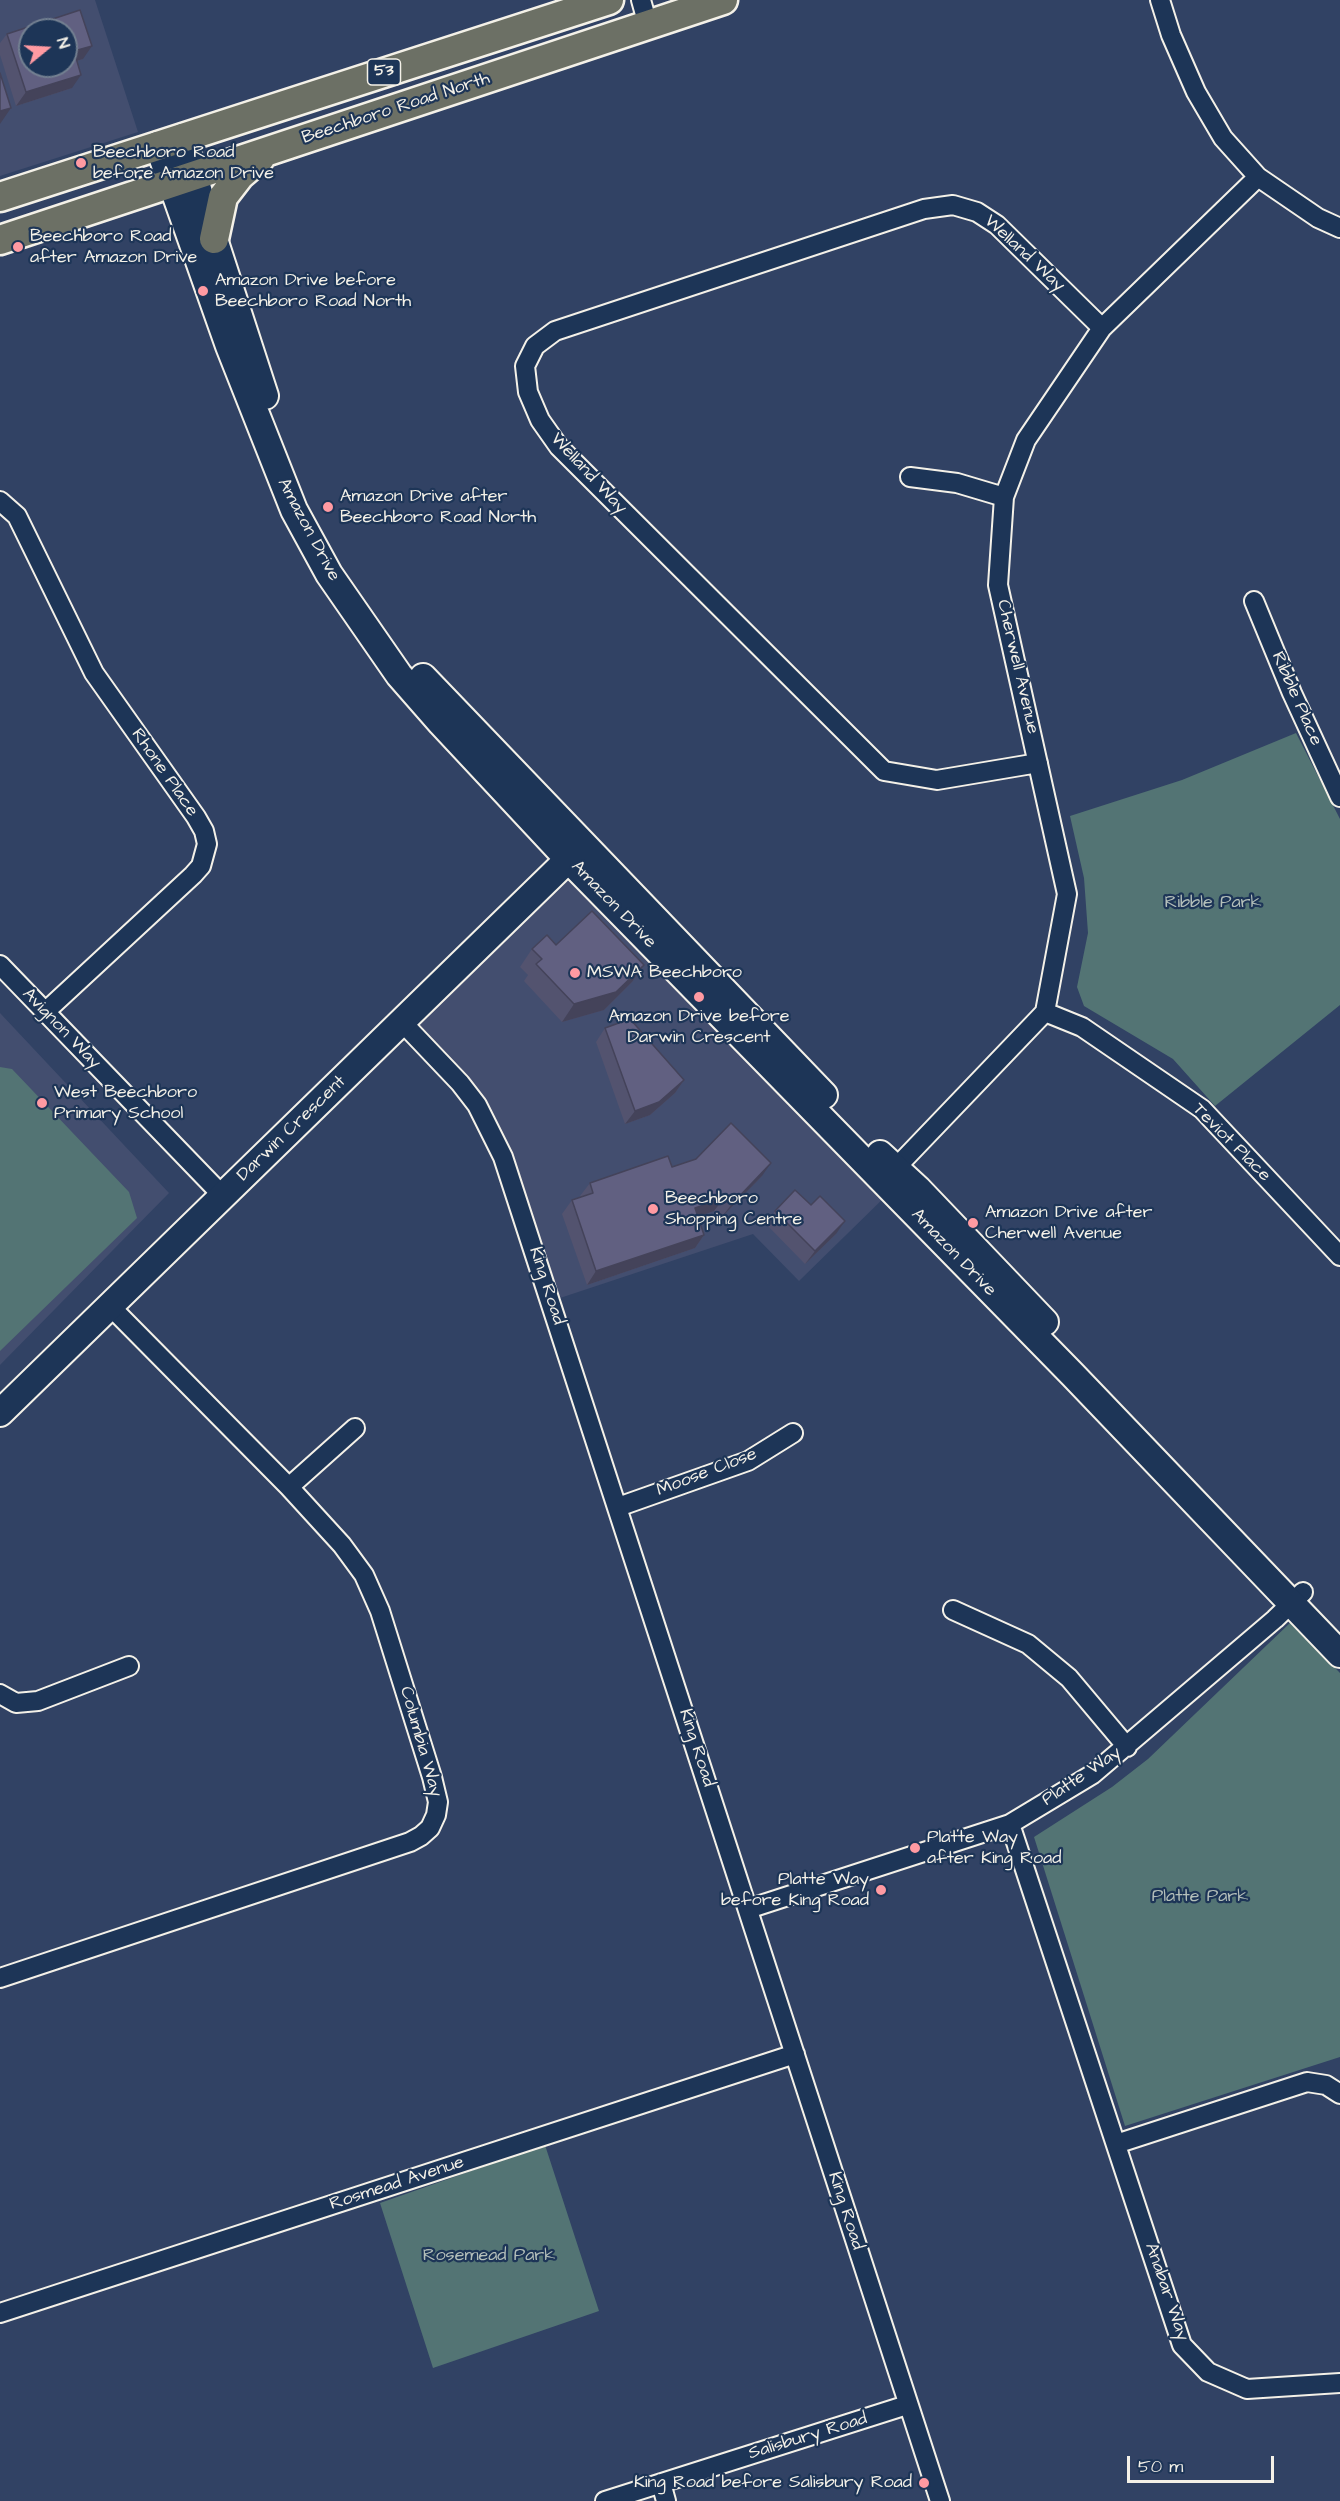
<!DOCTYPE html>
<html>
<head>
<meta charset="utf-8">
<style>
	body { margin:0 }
	#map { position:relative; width:1340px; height:2501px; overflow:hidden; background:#314264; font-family:"Architects Daughter",sans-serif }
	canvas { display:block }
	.north { position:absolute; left:18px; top:18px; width:60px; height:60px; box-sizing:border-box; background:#1d3557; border:2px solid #738091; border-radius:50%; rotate:72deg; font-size:16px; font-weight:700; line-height:24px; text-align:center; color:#f4f1e8 }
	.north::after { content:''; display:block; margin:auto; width:21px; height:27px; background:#ff9aa2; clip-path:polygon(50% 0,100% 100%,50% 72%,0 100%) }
	.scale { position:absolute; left:1127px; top:2456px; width:147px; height:27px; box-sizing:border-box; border:3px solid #f4f1e8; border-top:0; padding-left:8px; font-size:18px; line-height:21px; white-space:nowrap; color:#f4f1e8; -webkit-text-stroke:4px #1d3557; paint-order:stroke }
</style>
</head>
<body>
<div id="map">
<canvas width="1340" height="2501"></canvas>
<div class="north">N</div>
<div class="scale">50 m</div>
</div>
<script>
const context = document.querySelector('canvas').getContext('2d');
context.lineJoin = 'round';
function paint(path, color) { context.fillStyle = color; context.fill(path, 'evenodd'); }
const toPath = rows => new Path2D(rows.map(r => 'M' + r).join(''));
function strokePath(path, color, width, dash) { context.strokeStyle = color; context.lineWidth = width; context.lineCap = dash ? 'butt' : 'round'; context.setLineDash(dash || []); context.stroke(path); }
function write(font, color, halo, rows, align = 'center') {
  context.font = font + ' "Architects Daughter",sans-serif'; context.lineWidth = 4.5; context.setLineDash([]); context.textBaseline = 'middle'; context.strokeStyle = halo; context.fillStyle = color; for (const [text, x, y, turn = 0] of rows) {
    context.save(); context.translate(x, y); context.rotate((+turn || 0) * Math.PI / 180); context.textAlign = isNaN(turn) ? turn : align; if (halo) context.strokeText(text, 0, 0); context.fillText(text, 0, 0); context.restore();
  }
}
paint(toPath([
	[0,0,95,0,138,132,0,176],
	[30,30,66,30,66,66,30,66],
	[568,859,892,1190,799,1281,753,1234,551,1301,490,1129,402,1022],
	[0,1013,169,1193,0,1365]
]), '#434e6f');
paint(toPath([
	[1296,733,1340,819,1340,1005,1215,1106,1173,1059,1084,1006,1077,987,1088,933,1084,878,1070,816,1182,780],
	[0,1067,12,1069,129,1192,137,1218,0,1351],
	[1291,1622,1340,1673,1340,2057,1125,2126,1034,1837,1112,1787,1148,1759],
	[545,2145,599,2311,433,2368,380,2203]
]), '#537474');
const street = toPath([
	[641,0,648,25],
	[1160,0,1171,35,1196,92,1223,138,1258,177,1318,218,1340,228],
	[910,477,957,483,1004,497],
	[0,501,17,516,94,673,196,817,204,831,207,844,201,866,193,875,45,1012],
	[1254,601,1292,693,1340,797],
	[1038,763,937,780,884,771,559,447,540,420,528,392,525,366,535,346,555,331,924,209,953,205,977,212,997,225,1102,328],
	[0,965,223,1196],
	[1045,1012,1082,1027,1202,1109,1340,1256],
	[402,1022,460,1083,477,1105,503,1157,940,2501],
	[888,1176,1045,1012,1067,894,998,585,1004,497,1026,440,1102,328,1258,177],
	[289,1487,355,1428],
	[618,1507,748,1461,793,1433],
	[953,1610,1028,1644,1069,1678,1127,1747],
	[0,1694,16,1703,38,1701,129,1666],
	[1010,1824,1182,2345,1208,2372,1247,2389,1340,2383],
	[748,1909,1010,1824,1093,1774,1275,1619,1303,1592],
	[0,1978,410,1842,421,1836,430,1828,436,1815,438,1802,432,1777,380,1611,364,1575,342,1545,289,1487,110,1306],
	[1116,2144,1307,2082,1326,2085,1340,2094],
	[0,2313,795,2054],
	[661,2483,666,2501],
	[605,2501,907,2405]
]);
const secondary = toPath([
	[183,137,200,196,265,396],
	[158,145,229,346,294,510,329,574,399,675,441,723,568,859,1073,1375,1340,1654],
	[423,677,824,1095],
	[880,1154,918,1189,1045,1322],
	[0,1413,581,847]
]);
const primary = toPath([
	[0,197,609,0],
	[214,239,223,197,240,175,260,158],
	[0,240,723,0]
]);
strokePath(street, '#f4f1e8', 22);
strokePath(secondary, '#f4f1e8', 30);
strokePath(primary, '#f4f1e8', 33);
strokePath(street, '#1d3557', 18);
strokePath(secondary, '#1d3557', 26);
strokePath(primary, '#6c7065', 28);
paint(toPath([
	[7,34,83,59,77,61,72,88,16,106,0,55,0,43],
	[556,945,644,965,632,982,604,1010,562,1022,524,981,528,975,520,967,532,949],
	[605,1028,684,1080,675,1093,650,1115,625,1124,596,1042],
	[762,1176,721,1218,714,1211,698,1217,704,1235,695,1248,587,1285,562,1214,572,1200,581,1197,580,1196,590,1183],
	[775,1211,836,1234,805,1264,766,1224]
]), '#53536f');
paint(toPath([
	[92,46,83,59,66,64,74,51],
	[81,75,72,88,16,106,26,92],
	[11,108,0,124,0,111],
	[644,965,632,982,604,1010,562,1022,574,1004],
	[684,1080,675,1093,650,1115,625,1124,635,1111],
	[771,1163,762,1176,721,1218,731,1205],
	[724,1198,714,1211,686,1221,695,1208],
	[845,1221,836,1234,805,1264,815,1251],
	[704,1235,695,1248,587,1285,596,1271]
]), '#44435a');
const building = toPath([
	[80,10,92,46,74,51,81,75,26,92,7,34,80,10],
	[30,30,66,30,66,66,30,66,30,30],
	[0,73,11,108,0,111,0,73],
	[592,911,644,965,616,992,574,1004,536,964,542,959,532,949,547,935,556,945,592,911],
	[630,1019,684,1080,659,1102,635,1111,605,1028,630,1019],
	[731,1123,771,1163,731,1205,724,1198,695,1208,704,1235,596,1271,572,1200,593,1193,590,1183,668,1156,672,1167,696,1159,731,1123],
	[795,1190,811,1205,820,1196,845,1221,815,1251,775,1211,795,1190]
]);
paint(building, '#616081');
strokePath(building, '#44435a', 1.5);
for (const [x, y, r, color] of [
	[81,163,6,"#ff9aa2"],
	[18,247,6,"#ff9aa2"],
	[203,291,6,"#ff9aa2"],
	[328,507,6,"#ff9aa2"],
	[575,973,6,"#ff9aa2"],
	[699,997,6,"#ff9aa2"],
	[42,1103,6,"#ff9aa2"],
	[653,1209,6,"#ff9aa2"],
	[973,1223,6,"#ff9aa2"],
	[915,1848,6,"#ff9aa2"],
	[881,1890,6,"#ff9aa2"],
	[924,2483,6,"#ff9aa2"]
]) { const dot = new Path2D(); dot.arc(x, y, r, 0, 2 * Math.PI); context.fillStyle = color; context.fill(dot); strokePath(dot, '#1d3557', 2); }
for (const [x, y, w] of [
	[384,72,33]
]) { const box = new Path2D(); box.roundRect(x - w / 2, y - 13, w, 26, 4.5); context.fillStyle = '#1d3557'; context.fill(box); strokePath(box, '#f4f1e8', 1.5); }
write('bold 16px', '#f4f1e8', null, [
	["53",384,72]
]);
write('18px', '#f4f1e8', '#1d3557', [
	["Beechboro Road North",396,109,-18],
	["Welland Way",1024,254,43],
	["Welland Way",588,474,47],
	["Amazon Drive",308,530,62],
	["Cherwell Avenue",1017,667,77],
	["Ribble Place",1296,699,66],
	["Rhone Place",164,773,55],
	["Amazon Drive",613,905,46],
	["Avignon Way",61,1029,46],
	["Darwin Crescent",292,1129,-44],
	["Teviot Place",1231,1143,45],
	["Amazon Drive",953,1253,46],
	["King Road",546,1286,72],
	["Moose Close",707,1473,-21],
	["Columbia Way",420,1742,74],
	["King Road",696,1748,72],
	["Platte Way",1082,1777,-34],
	["Rosmead Avenue",397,2184,-18],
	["King Road",845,2211,72],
	["Anabar Way",1166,2292,71],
	["Salisbury Road",808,2437,-17]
]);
write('18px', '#f4f1e8', '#1d3557', [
	["Beechboro Road",93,153],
	["before Amazon Drive",93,174],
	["Beechboro Road",30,237],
	["after Amazon Drive",30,258],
	["Amazon Drive before",215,281],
	["Beechboro Road North",215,302],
	["Amazon Drive after",340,497],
	["Beechboro Road North",340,518],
	["MSWA Beechboro",587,973],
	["Amazon Drive before",699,1017,"center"],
	["Darwin Crescent",699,1038,"center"],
	["West Beechboro",54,1093],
	["Primary School",54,1114],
	["Beechboro",665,1199],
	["Shopping Centre",665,1220],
	["Amazon Drive after",985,1213],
	["Cherwell Avenue",985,1234],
	["Platte Way",927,1838],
	["after King Road",927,1859],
	["Platte Way",869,1880,"right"],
	["before King Road",869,1901,"right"],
	["King Road before Salisbury Road",912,2483,"right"]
], 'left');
write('18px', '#b4bfba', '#1d3557', [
	["Ribble Park",1213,903],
	["Platte Park",1200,1897],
	["Rosemead Park",489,2256]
]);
</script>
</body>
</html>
